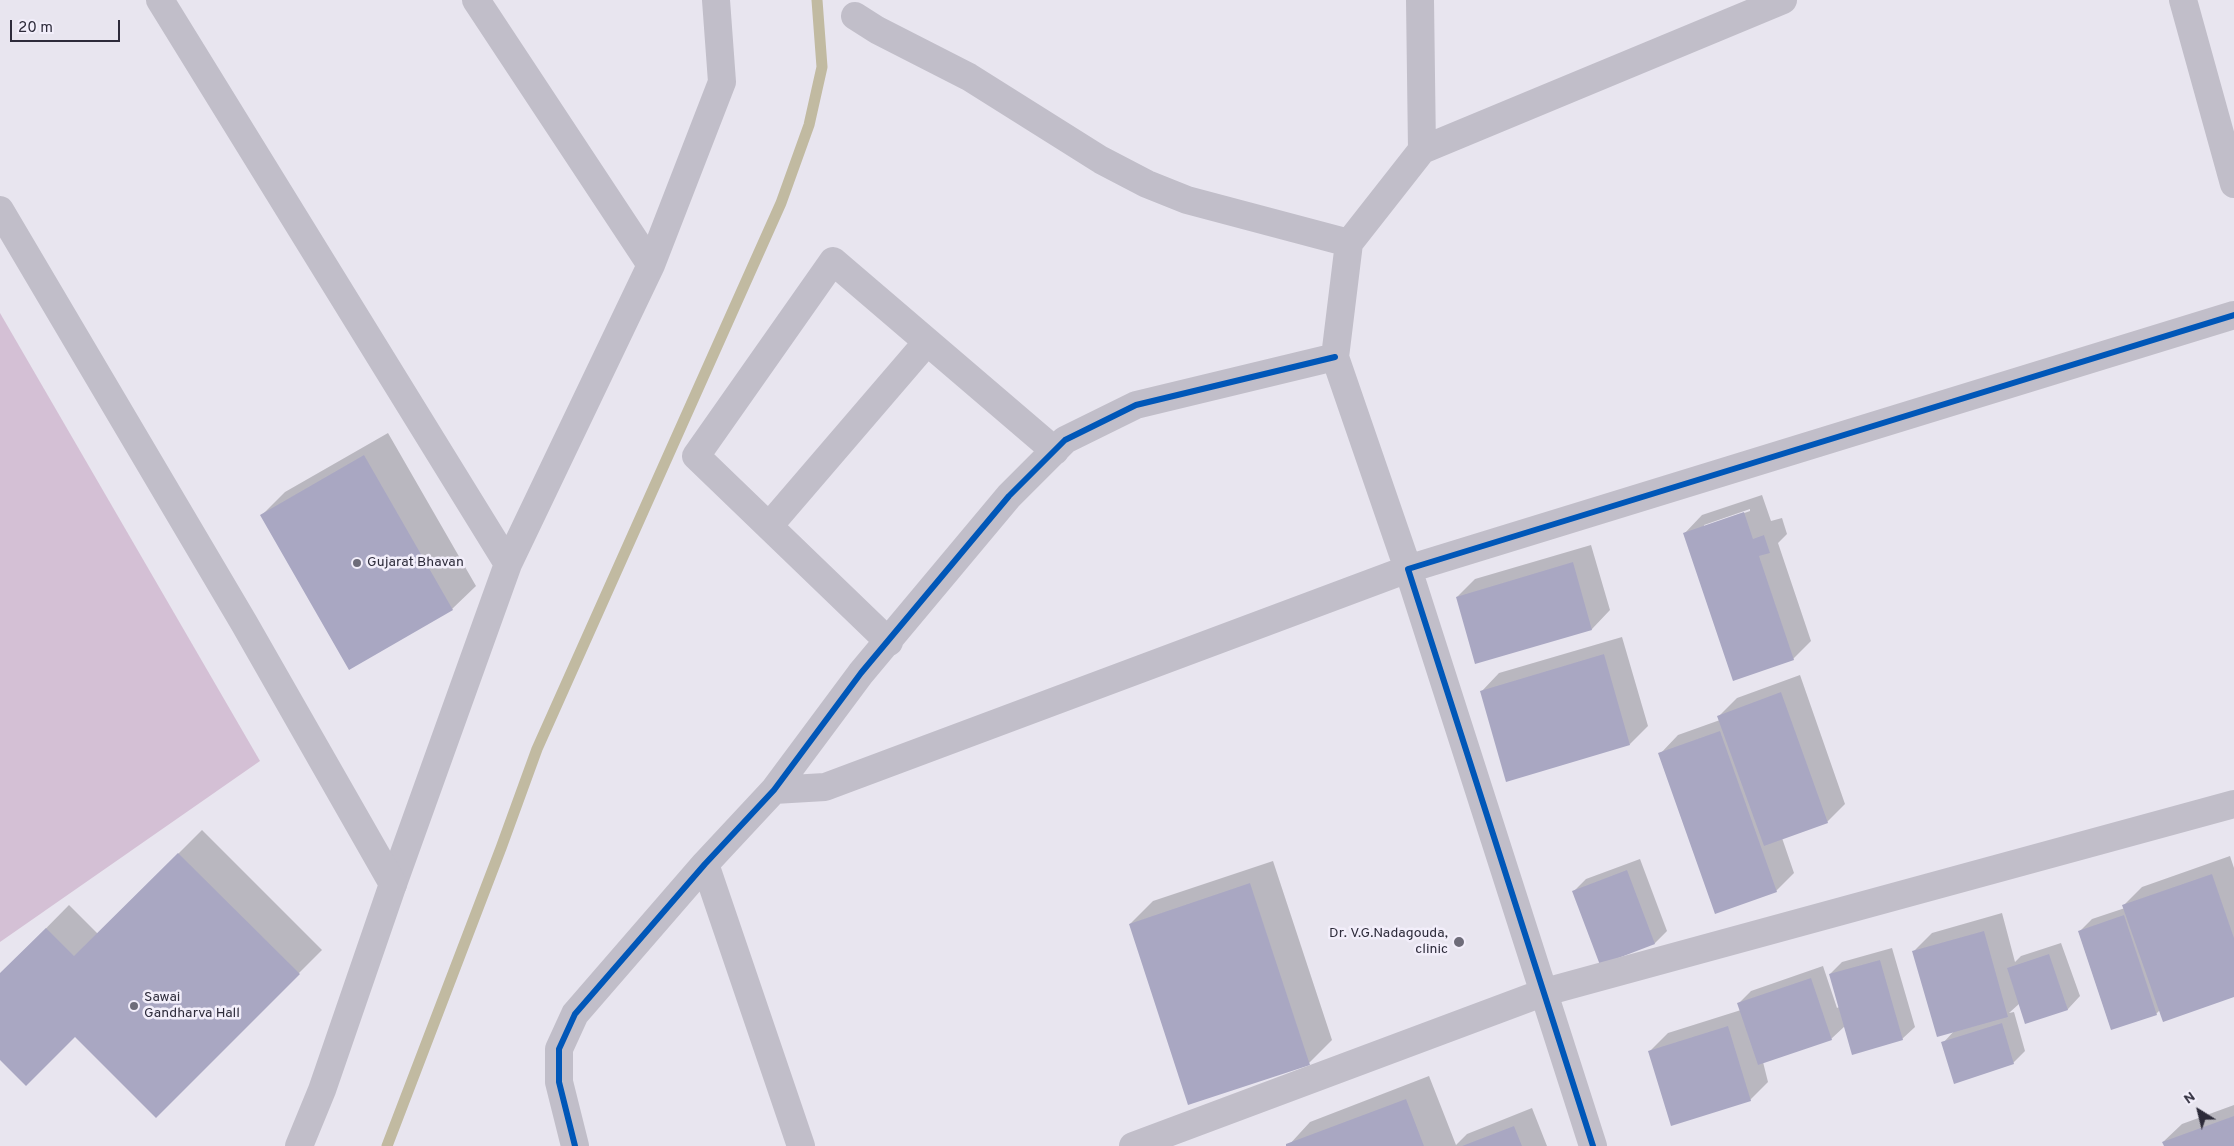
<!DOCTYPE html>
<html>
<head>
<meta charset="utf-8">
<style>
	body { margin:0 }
	#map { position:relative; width:2234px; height:1146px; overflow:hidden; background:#e8e5ef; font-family:Overpass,sans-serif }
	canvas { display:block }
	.north { position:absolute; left:2174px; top:1086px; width:50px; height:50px; -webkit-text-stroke:4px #f2eefa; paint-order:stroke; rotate:324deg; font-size:14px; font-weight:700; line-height:20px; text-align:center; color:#2d2b3a }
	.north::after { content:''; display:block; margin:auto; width:18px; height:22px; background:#2d2b3a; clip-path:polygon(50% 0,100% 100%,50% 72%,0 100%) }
	.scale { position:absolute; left:10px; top:20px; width:110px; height:22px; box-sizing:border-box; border:2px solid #2d2b3a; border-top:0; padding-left:6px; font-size:15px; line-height:18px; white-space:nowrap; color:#2d2b3a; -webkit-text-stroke:4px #f2eefa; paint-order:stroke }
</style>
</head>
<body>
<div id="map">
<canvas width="2234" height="1146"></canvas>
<div class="north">N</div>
<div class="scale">20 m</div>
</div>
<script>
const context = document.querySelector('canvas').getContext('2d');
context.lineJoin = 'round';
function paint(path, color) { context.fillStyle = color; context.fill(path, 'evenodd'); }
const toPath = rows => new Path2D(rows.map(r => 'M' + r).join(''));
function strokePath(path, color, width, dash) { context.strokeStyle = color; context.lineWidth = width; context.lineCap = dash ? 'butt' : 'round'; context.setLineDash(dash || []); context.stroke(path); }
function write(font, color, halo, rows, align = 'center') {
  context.font = font + ' Overpass,sans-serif'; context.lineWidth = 5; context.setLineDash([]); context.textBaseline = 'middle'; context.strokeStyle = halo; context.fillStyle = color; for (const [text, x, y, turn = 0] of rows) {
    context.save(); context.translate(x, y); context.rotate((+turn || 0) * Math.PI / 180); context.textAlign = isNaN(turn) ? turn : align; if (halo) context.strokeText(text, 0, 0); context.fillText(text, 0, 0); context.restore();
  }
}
paint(toPath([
	[0,313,260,761,0,942]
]), '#d4c0d5');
paint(toPath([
	[388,433,476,586,452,609,261,516,285,492],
	[1762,495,1771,521,1782,518,1787,534,1778,543,1811,641,1793,659,1684,534,1702,515],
	[1750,509,1750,511,1704,527,1704,525],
	[1591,545,1610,610,1592,629,1476,663,1457,597,1475,579],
	[1622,637,1648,726,1630,744,1481,692,1499,673],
	[1800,675,1845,804,1827,822,1782,838,1794,873,1776,891,1660,754,1678,735,1720,720,1719,716,1737,698],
	[202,830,322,950,156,1116,75,1035,0,1059,0,975,69,905,98,934],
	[2230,856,2234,868,2234,995,2160,1010,2156,1014,2080,931,2092,919,2125,908,2124,905,2142,887],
	[1640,859,1667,931,1655,943,1601,963,1574,891,1586,879],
	[1273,861,1332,1040,1309,1063,1130,924,1153,901],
	[2002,913,2015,962,2021,956,2061,943,2080,996,2068,1009,2026,1023,2020,1003,2009,1013,2014,1012,2025,1051,2013,1063,1943,1043,1955,1030,1914,951,1932,933],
	[1892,948,1915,1027,1902,1039,1845,1026,1831,1039,1763,1062,1768,1082,1750,1100,1650,1051,1668,1033,1741,1010,1739,1003,1751,991,1823,966,1837,1008,1839,1007,1830,974,1842,962],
	[1429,1076,1456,1145,1467,1134,1532,1108,1547,1146,1288,1146,1310,1122],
	[2234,1105,2234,1146,2165,1146,2163,1142,2182,1124]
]), '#0003');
strokePath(toPath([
	[387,1146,501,848,537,749,781,203,809,125,822,67,817,0]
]), '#c1baa1', 11);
paint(toPath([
	[364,455,453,610,349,670,260,515],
	[1744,512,1753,539,1764,535,1770,553,1759,556,1794,660,1733,681,1683,533],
	[1573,562,1592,630,1475,664,1456,597],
	[1604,654,1630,745,1506,782,1480,691],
	[1781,692,1828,823,1764,846,1717,716],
	[1720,731,1777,892,1715,914,1658,753],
	[178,853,300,974,156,1118,75,1037,26,1086,0,1060,0,973,46,928,74,956],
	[1627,870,1655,944,1600,965,1572,891],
	[2212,874,2234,938,2234,997,2163,1022,2122,905],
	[1250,883,1310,1065,1188,1105,1129,924],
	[2124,915,2157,1015,2111,1030,2078,931],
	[1984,931,2008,1017,1937,1037,1912,951],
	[2049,954,2068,1010,2025,1024,2007,968],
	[1880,960,1903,1040,1852,1055,1829,974],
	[1811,978,1832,1040,1758,1065,1737,1003],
	[2002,1023,2014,1064,1954,1084,1941,1042],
	[1728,1026,1751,1101,1671,1126,1648,1051],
	[1406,1099,1424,1146,1286,1146,1286,1144],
	[2234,1116,2234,1146,2164,1146,2162,1142],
	[1514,1126,1522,1146,1462,1146]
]), '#a9a7c2');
strokePath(toPath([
	[160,0,508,564],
	[1420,0,1422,150],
	[2183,0,2234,184],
	[855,16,877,30,969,77,1101,160,1147,184,1187,200,1349,243,1422,150,1783,0],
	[651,265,722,82,716,0],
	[769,526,927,342],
	[889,642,696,456,833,261,1055,451],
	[774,790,825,787,1408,569,1335,357,1349,243],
	[705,864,801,1146],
	[393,884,508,564,651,265,476,0],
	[575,1146,559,1082,559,1049,575,1014,705,864,774,790,861,673,1009,496,1065,440,1136,405,1335,357],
	[1133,1146,1545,992,2234,804],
	[1593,1146,1408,569,2234,315]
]), '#c1bec9', 28);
strokePath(toPath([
	[0,210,244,623,393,884,322,1090,299,1146]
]), '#c1bec9', 28);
strokePath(toPath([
	[575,1146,559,1082,559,1049,575,1014,705,864,774,790,861,673,1009,496,1065,440,1136,405,1335,357],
	[1593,1146,1408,569,2234,315]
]), '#0057b8', 6);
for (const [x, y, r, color] of [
	[357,563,5,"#6e6c79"],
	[1459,942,6,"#6e6c79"],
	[134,1006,5,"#6e6c79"]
]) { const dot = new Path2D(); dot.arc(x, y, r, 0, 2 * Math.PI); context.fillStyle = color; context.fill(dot); strokePath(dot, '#f2eefa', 2); }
write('14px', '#2d2b3a', '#f2eefa', [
	["Gujarat Bhavan",367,563],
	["Dr. V.G.Nadagouda,",1448,934,"right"],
	["clinic",1448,950,"right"],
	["Sawai",144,998],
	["Gandharva Hall",144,1014]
], 'left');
</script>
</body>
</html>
